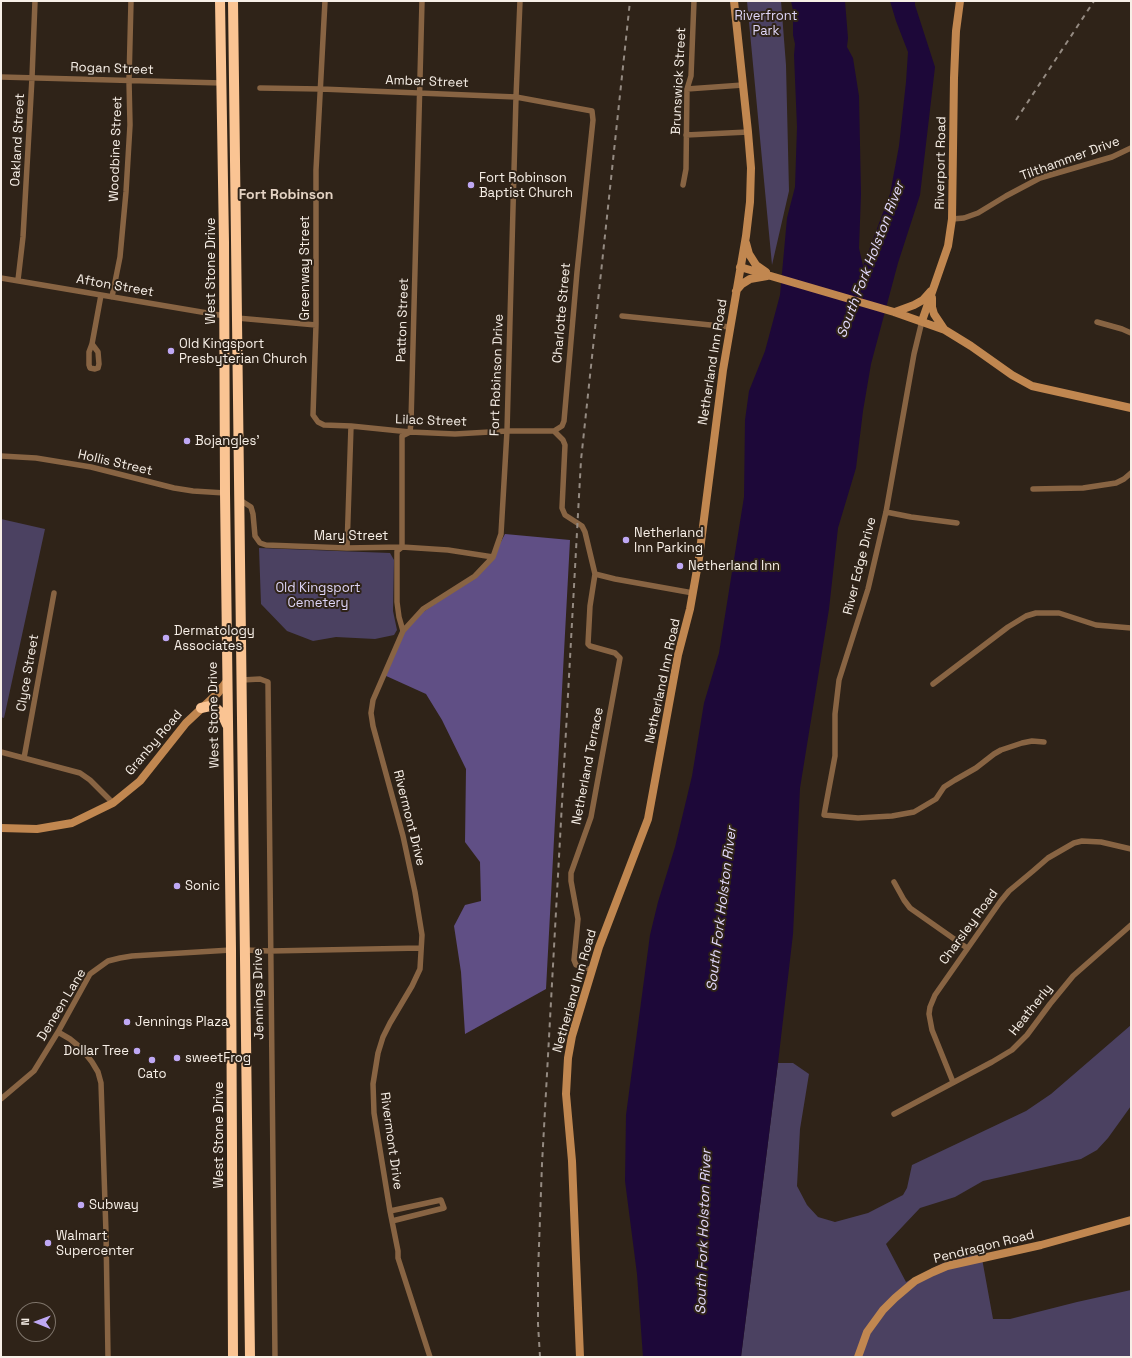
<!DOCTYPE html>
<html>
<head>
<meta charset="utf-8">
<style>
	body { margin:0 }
	#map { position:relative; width:1132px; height:1358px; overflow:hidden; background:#2f2318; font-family:"Space Grotesk",sans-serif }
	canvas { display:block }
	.frame { position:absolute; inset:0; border:2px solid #f7efe7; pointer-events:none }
	.north { position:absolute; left:16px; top:1302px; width:40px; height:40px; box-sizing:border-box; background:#2f2318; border:1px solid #7f756b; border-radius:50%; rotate:271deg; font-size:11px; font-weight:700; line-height:16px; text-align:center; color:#f7efe7 }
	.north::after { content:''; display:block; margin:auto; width:14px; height:18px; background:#bfa8f4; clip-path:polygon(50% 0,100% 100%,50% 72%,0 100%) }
</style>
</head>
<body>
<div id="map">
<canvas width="1132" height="1358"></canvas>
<div class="frame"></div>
<div class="north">N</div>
</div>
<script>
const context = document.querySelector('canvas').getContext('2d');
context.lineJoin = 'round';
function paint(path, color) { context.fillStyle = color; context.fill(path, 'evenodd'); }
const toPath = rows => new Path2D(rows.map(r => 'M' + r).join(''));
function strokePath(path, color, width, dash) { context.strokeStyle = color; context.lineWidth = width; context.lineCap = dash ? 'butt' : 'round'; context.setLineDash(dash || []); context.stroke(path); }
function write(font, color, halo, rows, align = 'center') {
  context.font = font + ' "Space Grotesk",sans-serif'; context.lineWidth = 4; context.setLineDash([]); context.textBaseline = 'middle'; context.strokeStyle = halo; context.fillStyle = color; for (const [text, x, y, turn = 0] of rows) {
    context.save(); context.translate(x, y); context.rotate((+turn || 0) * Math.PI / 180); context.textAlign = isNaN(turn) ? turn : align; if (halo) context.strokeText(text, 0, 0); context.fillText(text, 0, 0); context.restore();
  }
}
paint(toPath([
	[747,1,781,1,786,65,789,191,772,265],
	[1,519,45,529,4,718,1,717],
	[259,548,390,553,394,560,393,611,397,630,394,635,375,639,336,637,313,641,287,631,261,604],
	[1131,1025,1131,1106,1108,1138,1097,1150,1081,1159,983,1181,955,1197,920,1208,886,1244,906,1282,943,1263,968,1256,981,1253,993,1319,1010,1319,1077,1302,1131,1290,1131,1357,741,1357,778,1063,793,1063,809,1074,800,1129,797,1186,807,1205,818,1217,835,1222,868,1213,903,1195,907,1188,912,1165,1026,1111,1051,1094]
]), '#4b4161');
paint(toPath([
	[505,534,570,540,546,989,465,1034,461,972,454,926,465,905,481,901,480,862,465,842,466,769,442,720,426,694,384,675,403,631,413,619,475,576,493,557]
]), '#604f85');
paint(toPath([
	[791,1,845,1,848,38,847,47,853,58,859,96,861,194,859,248,863,266,890,194,899,146,906,82,908,52,896,21,890,1,915,1,915,5,935,67,920,195,898,263,871,364,863,411,856,468,838,528,829,609,800,788,793,934,778,1063,741,1357,643,1357,637,1274,625,1181,626,1115,650,935,658,902,675,847,692,776,704,703,719,653,744,497,745,420,749,391,765,351,780,295,787,218,795,187,797,127,794,55,795,44,793,35,793,10]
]), '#1d0839');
strokePath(toPath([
	[325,1,316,170,316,325,313,415,318,422,324,425,351,426,410,432,455,434,507,431,554,431],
	[1,77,222,83],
	[260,88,321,89,516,97,592,111,593,120,577,272,564,421,562,426,554,431,563,440,565,445,562,508,565,515,582,526,585,532,595,574,615,579,693,593],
	[687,89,743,85],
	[686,135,748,132],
	[683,185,686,169,687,89,691,76,694,1],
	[952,219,964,218,978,213,1006,196,1040,178,1112,157,1131,148],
	[1,278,225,316],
	[18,280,23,237,32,78,35,1],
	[112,297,120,257,126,192,130,125,129,81,131,1],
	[622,316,730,327],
	[237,318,316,325],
	[922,321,914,354,886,512,868,589,839,680,835,714,835,756,824,815,858,818,892,816,914,812,936,799,944,787,955,780,976,768,994,754,1001,750,1022,743,1032,741,1044,742],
	[1097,322,1122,329,1131,333],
	[92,344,98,352,99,364,98,368,95,369,90,368,89,365,89,352,92,344,101,295],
	[1,456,36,458,91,467,174,488,193,491,225,493],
	[1033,489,1083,488,1116,483,1124,479,1131,473],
	[240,500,251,507,253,514,255,536,260,543,266,545,347,548,402,547,448,550,493,557],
	[886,512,911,517,957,523],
	[347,548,351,426],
	[403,631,399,617,397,602,397,551,402,547,402,436,410,432,411,422,422,1],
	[242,680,260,679,268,682,275,1357],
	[933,684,1008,627,1026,616,1036,613,1059,613,1096,625,1131,628],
	[1,752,80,773,90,780,113,803],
	[24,758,54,593],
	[894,882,904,900,910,908,967,948],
	[245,950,270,951,421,948],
	[592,970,576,965,574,960,578,919,571,881,571,873,591,817,620,658,615,653,590,646,588,644,590,606,595,574],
	[58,1032,70,1039,81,1048,92,1062,98,1072,101,1083,106,1233,108,1357],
	[953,1082,932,1030,929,1014,930,1007,935,995,1000,902,1009,891,1033,871,1048,858,1074,843,1082,841,1101,842,1131,849],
	[1,1099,34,1071,58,1032,90,974,108,961,120,958,132,956,231,950],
	[894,1114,992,1062,1012,1050,1027,1035,1050,1004,1073,976,1131,925],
	[390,1211,441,1200,444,1208,392,1221],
	[430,1357,398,1258,398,1251,390,1211,374,1113,373,1084,378,1053,383,1037,390,1023,412,986,420,969,422,935,415,892,403,836,373,726,371,713,373,700,403,631,423,609,475,576,493,557,501,534,507,431,516,97,520,1]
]), '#886443', 5.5);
strokePath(toPath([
	[746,243,749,254,756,265,766,272],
	[740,267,894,312,945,330,971,346,1012,375,1032,386,1131,408],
	[736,291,742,284,750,279,767,276],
	[932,298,932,307,934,314,944,329],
	[895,312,914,305,923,300,931,291],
	[922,321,948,246,952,219,954,78,956,31,960,1],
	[1,828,37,829,72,823,113,803,140,781,186,723,218,693,227,681],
	[580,1357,572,1161,566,1094,568,1058,572,1036,599,947,648,819,678,655,690,609,699,558,723,370,746,236,750,202,751,168,748,132,734,1],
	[858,1357,867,1332,883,1310,895,1298,915,1281,933,1272,947,1266,1041,1245,1131,1220]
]), '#c18750', 8);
strokePath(toPath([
	[220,1,224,242,225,493,231,950,233,1357],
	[233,1,250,1357],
	[201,708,210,706,217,709,222,714,227,725]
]), '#fac493', 10);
strokePath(toPath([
	[1016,120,1094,1],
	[540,1357,538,1324,538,1273,542,1164,581,460,630,1]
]), '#958b82', 2, [5, 5]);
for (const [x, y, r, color] of [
	[471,185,4,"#bfa8f4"],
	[171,351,4,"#bfa8f4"],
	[187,441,4,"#bfa8f4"],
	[626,540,4,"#bfa8f4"],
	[680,566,4,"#bfa8f4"],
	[166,638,4,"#bfa8f4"],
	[177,886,4,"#bfa8f4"],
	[127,1022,4,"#bfa8f4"],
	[137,1051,4,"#bfa8f4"],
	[177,1058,4,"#bfa8f4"],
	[152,1060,4,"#bfa8f4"],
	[81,1205,4,"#bfa8f4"],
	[48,1243,4,"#bfa8f4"]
]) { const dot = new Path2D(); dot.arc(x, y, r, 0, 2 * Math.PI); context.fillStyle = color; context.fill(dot); strokePath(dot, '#2f2318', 1.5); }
write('13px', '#dfd6f8', '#2f2318', [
	["Riverfront",766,16],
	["Park",766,31],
	["Old Kingsport",318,588],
	["Cemetery",318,603]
]);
write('13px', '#f7efe7', '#2f2318', [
	["Rogan Street",112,69,2],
	["Brunswick Street",679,81,-87],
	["Amber Street",427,82,2],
	["Oakland Street",18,140,-87],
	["Woodbine Street",116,149,-88],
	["Tilthammer Drive",1070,159,-20],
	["Riverport Road",941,163,-89],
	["Greenway Street",305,268,-90],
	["West Stone Drive",211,271,-90],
	["Afton Street",115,286,10],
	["Charlotte Street",562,313,-85],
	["Patton Street",403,320,-88],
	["Netherland Inn Road",713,362,-81],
	["Fort Robinson Drive",497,375,-88],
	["Lilac Street",431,421,2],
	["Hollis Street",115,463,13],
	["Mary Street",351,536],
	["River Edge Drive",860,566,-76],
	["Clyce Street",28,673,-80],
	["Netherland Inn Road",663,681,-78],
	["West Stone Drive",214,715,-91],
	["Granby Road",154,743,-50],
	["Netherland Terrace",588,766,-79],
	["Rivermont Drive",409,818,76],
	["Charsley Road",969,927,-54],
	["Netherland Inn Road",575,991,-74],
	["Jennings Drive",259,994,-91],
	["Deneen Lane",62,1005,-59],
	["Heatherly",1031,1010,-52],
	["West Stone Drive",219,1135,-90],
	["Rivermont Drive",391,1141,82],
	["Pendragon Road",984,1247,-14]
]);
write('13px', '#f7efe7', '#2f2318', [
	["Fort Robinson",479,178],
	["Baptist Church",479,193],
	["Old Kingsport",179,344],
	["Presbyterian Church",179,359],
	["Bojangles'",195,441],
	["Netherland",634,533],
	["Inn Parking",634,548],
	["Netherland Inn",688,566],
	["Dermatology",174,631],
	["Associates",174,646],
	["Sonic",185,886],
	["Jennings Plaza",135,1022],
	["Dollar Tree",129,1051,"right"],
	["sweetFrog",185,1058],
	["Cato",152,1074,"center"],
	["Subway",89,1205],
	["Walmart",56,1236],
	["Supercenter",56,1251]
], 'left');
write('bold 14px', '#e3d2c3', '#2f2318', [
	["Fort Robinson",286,195]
]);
write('italic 14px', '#e3dafc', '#2f2318', [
	["South Fork Holston River",871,260,-69],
	["South Fork Holston River",722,909,-83],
	["South Fork Holston River",704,1232,-88]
]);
</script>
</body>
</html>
